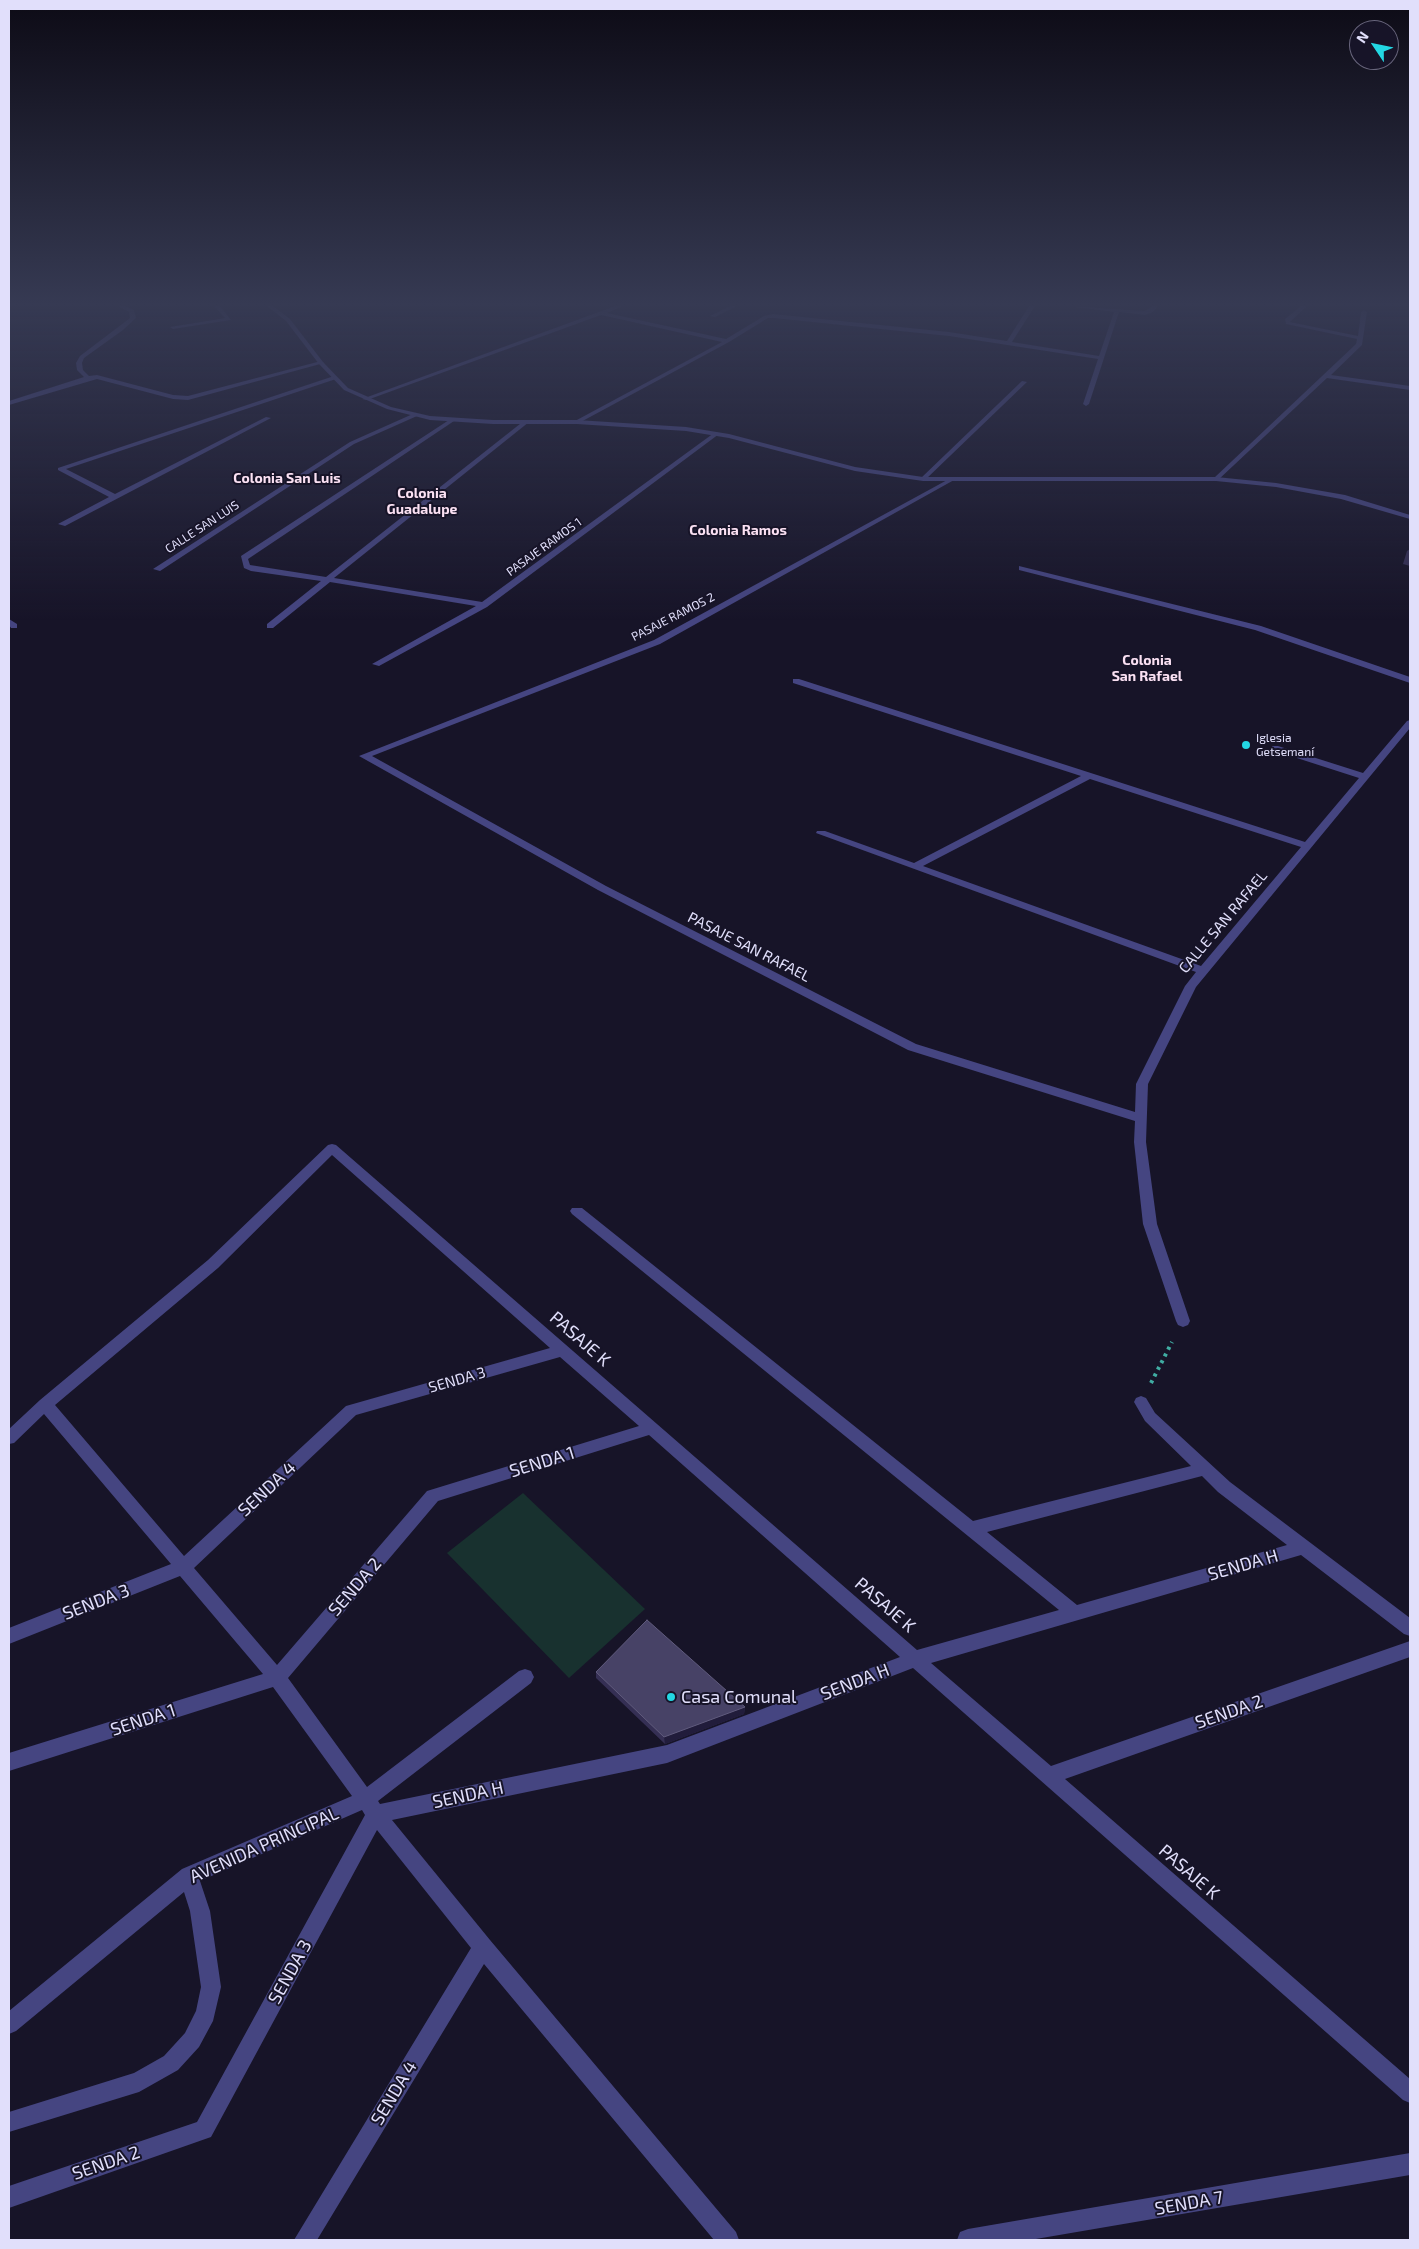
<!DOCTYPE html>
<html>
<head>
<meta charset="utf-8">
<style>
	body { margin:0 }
	#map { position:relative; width:1419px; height:2249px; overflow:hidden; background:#171428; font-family:"Exo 2",sans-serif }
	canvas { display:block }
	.frame { position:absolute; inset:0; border:10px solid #e1dffb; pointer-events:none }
	.north { position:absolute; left:1349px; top:20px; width:50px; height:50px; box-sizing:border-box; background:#171428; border:1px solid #68657c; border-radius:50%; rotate:304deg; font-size:14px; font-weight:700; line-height:20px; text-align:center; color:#e1dffb }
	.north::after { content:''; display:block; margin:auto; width:18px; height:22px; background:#23d7e3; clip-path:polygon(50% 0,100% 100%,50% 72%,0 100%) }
</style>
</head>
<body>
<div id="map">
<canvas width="1419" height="2249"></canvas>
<div class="frame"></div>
<div class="north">N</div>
</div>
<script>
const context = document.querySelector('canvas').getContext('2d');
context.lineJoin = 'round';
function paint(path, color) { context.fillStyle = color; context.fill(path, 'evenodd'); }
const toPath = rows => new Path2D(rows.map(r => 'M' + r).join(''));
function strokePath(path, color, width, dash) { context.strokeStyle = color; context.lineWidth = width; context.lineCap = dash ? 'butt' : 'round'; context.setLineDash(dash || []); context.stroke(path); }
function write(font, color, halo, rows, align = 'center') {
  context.font = font + ' "Exo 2",sans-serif'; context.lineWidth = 4; context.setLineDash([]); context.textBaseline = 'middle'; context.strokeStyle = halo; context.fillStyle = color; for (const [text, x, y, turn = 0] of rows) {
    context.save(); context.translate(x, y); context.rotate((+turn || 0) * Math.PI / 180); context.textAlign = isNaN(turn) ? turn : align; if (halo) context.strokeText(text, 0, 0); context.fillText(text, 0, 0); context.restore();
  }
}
paint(toPath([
	[523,1493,645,1609,569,1678,447,1553]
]), '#18312f');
strokePath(toPath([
	[1151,1383,1172,1342]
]), '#40ada3', 4, [3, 4.5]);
paint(toPath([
	[118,306,125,306,134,310,136,318,123,330,84,358,82,363,83,370,89,376,97,375,173,395,188,396,321,361,324,363,188,400,173,399,97,379,9,405,9,401,84,377,77,370,76,363,80,356,130,318,129,312,118,306],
	[214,306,220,306,231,320,173,329,170,327,225,318,214,306],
	[615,306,623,306,607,313,726,339,764,316,773,314,949,332,1007,341,1029,306,1035,306,1012,342,1099,356,1114,312,1068,306,1145,311,1152,306,1158,306,1153,312,1145,315,1119,312,1089,404,1086,406,1083,404,1098,359,949,336,773,318,768,318,729,342,577,424,574,422,575,421,722,342,601,315,367,400,362,399,615,306],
	[730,306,737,306,715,317,710,316,730,306],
	[1301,306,1307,306,1290,322,1358,336,1361,312,1364,310,1367,312,1362,345,1331,375,1410,386,1410,390,1327,378,1218,480,1214,480,1214,478,1356,344,1357,339,1286,324,1285,319,1301,306],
	[334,376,336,379,66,469,115,494,266,417,271,418,65,526,58,524,109,497,58,470,58,468,334,376],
	[1022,381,1027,382,925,480,921,480,921,478,1022,381],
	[415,413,417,416,354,444,160,571,153,569,350,442,415,413],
	[449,420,454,421,248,559,250,565,326,577,525,420,529,420,529,422,334,578,482,602,714,433,719,434,487,607,379,666,372,664,476,606,330,582,273,628,267,628,267,624,321,581,251,571,244,568,241,556,449,420],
	[949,479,954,480,660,644,372,756,606,886,916,1044,1135,1112,1136,1084,1185,986,1196,972,816,833,817,831,825,831,914,863,1081,776,793,683,793,679,799,679,1305,842,1359,778,1272,750,1272,746,1278,746,1363,773,1407,721,1410,720,1410,728,1196,987,1148,1084,1146,1142,1157,1224,1190,1321,1188,1325,1183,1327,1178,1325,1176,1321,1143,1224,1134,1142,1135,1121,908,1050,598,890,359,756,654,640,949,479],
	[1090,779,1301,847,1201,966,923,866,1090,779],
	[1019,566,1261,626,1410,677,1410,683,1255,630,1019,570,1019,566],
	[9,619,17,624,17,628,11,628,9,625,9,619],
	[332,1144,336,1145,917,1650,1059,1610,572,1214,570,1211,572,1208,582,1208,973,1521,1191,1466,1145,1421,1134,1402,1136,1398,1141,1396,1146,1398,1155,1413,1230,1482,1410,1618,1410,1636,1404,1634,1301,1555,931,1663,1051,1766,1410,1641,1410,1657,1065,1779,1410,2079,1410,2103,1403,2100,913,1668,667,1763,392,1820,490,1940,736,2232,739,2240,714,2240,484,1964,317,2240,294,2240,471,1948,377,1830,211,2137,9,2208,9,2186,197,2122,365,1815,362,1810,200,1881,210,1911,221,1987,213,2021,199,2047,178,2070,139,2092,9,2132,9,2112,134,2073,164,2056,185,2033,196,2011,201,1987,190,1911,184,1892,16,2031,9,2034,9,2011,182,1869,352,1796,273,1687,9,1771,9,1753,263,1674,180,1576,9,1644,9,1628,171,1564,44,1414,14,1443,9,1444,9,1429,40,1400,208,1260,328,1145,332,1144],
	[332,1155,550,1348,346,1406,184,1556,55,1405,218,1268,332,1155],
	[560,1357,639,1426,427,1491,277,1665,194,1568,356,1415,560,1357],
	[649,1435,900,1657,667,1745,380,1804,378,1801,531,1683,534,1677,531,1671,525,1669,519,1671,367,1787,288,1678,438,1501,649,1435],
	[1202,1476,1218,1492,1287,1545,1077,1605,987,1532,1202,1476],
	[1410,2153,1410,2175,1030,2240,957,2240,960,2232,968,2229,1410,2153]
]), '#454581');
paint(toPath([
	[267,306,273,306,290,319,323,362,348,388,391,407,430,416,493,420,577,420,686,427,729,434,855,467,923,477,1216,477,1276,483,1345,495,1410,515,1410,519,1341,499,1276,487,1216,481,923,481,855,471,729,438,686,431,577,424,493,424,430,420,387,409,344,390,319,364,286,321,267,306]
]), '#454581');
paint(toPath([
	[1410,549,1410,566,1403,564,1407,551],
	[596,1672,745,1707,744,1714,665,1744,596,1678]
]), '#352f54');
paint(toPath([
	[745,1707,744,1714,665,1744,664,1737]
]), '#211c3b');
const building = toPath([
	[647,1620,745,1707,664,1737,596,1672,647,1620]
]);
paint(building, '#474266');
strokePath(building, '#605b7d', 1);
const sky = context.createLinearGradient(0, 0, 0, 621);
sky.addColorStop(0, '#0d0b16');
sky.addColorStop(0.49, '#363a53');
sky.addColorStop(1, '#363a5300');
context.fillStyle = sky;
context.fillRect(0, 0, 1419, 621);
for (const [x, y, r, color] of [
	[1246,745,5,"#23d7e3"],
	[671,1697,5,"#23d7e3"]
]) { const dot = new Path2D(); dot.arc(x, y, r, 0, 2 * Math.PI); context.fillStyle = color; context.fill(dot); strokePath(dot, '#171428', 2); }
write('12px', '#e1dffb', '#171428', [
	["CALLE SAN LUIS",202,527,-33],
	["PASAJE RAMOS 1",544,547,-36],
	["PASAJE RAMOS 2",673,617,-27]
]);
write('12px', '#e1dffb', '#171428', [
	["Iglesia",1256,738],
	["Getsemaní",1256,752]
], 'left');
write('bold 14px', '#fbe1f3', '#171428', [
	["Colonia San Luis",287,478],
	["Colonia",422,493],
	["Guadalupe",422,509],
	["Colonia Ramos",738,530],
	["Colonia",1147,660],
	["San Rafael",1147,676]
]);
write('15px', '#e1dffb', '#171428', [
	["CALLE SAN RAFAEL",1223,922,-50],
	["PASAJE SAN RAFAEL",749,947,27],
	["SENDA 3",457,1380,-16]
]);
write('18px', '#e1dffb', '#171428', [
	["PASAJE K",580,1339,41],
	["SENDA 1",542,1462,-17],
	["SENDA 4",267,1489,-43],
	["SENDA H",1243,1565,-16],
	["SENDA 2",355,1587,-49],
	["SENDA 3",96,1602,-21],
	["PASAJE K",885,1605,41],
	["SENDA H",855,1682,-21],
	["SENDA 2",1229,1712,-19],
	["SENDA 1",143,1720,-18],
	["SENDA H",468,1795,-12],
	["AVENIDA PRINCIPAL",264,1845,-24],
	["PASAJE K",1189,1872,41],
	["SENDA 3",290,1972,-61],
	["SENDA 4",394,2093,-59],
	["SENDA 2",106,2163,-19],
	["SENDA 7",1189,2203,-10]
]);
write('18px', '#e1dffb', '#171428', [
	["Casa Comunal",681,1697]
], 'left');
</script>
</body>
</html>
